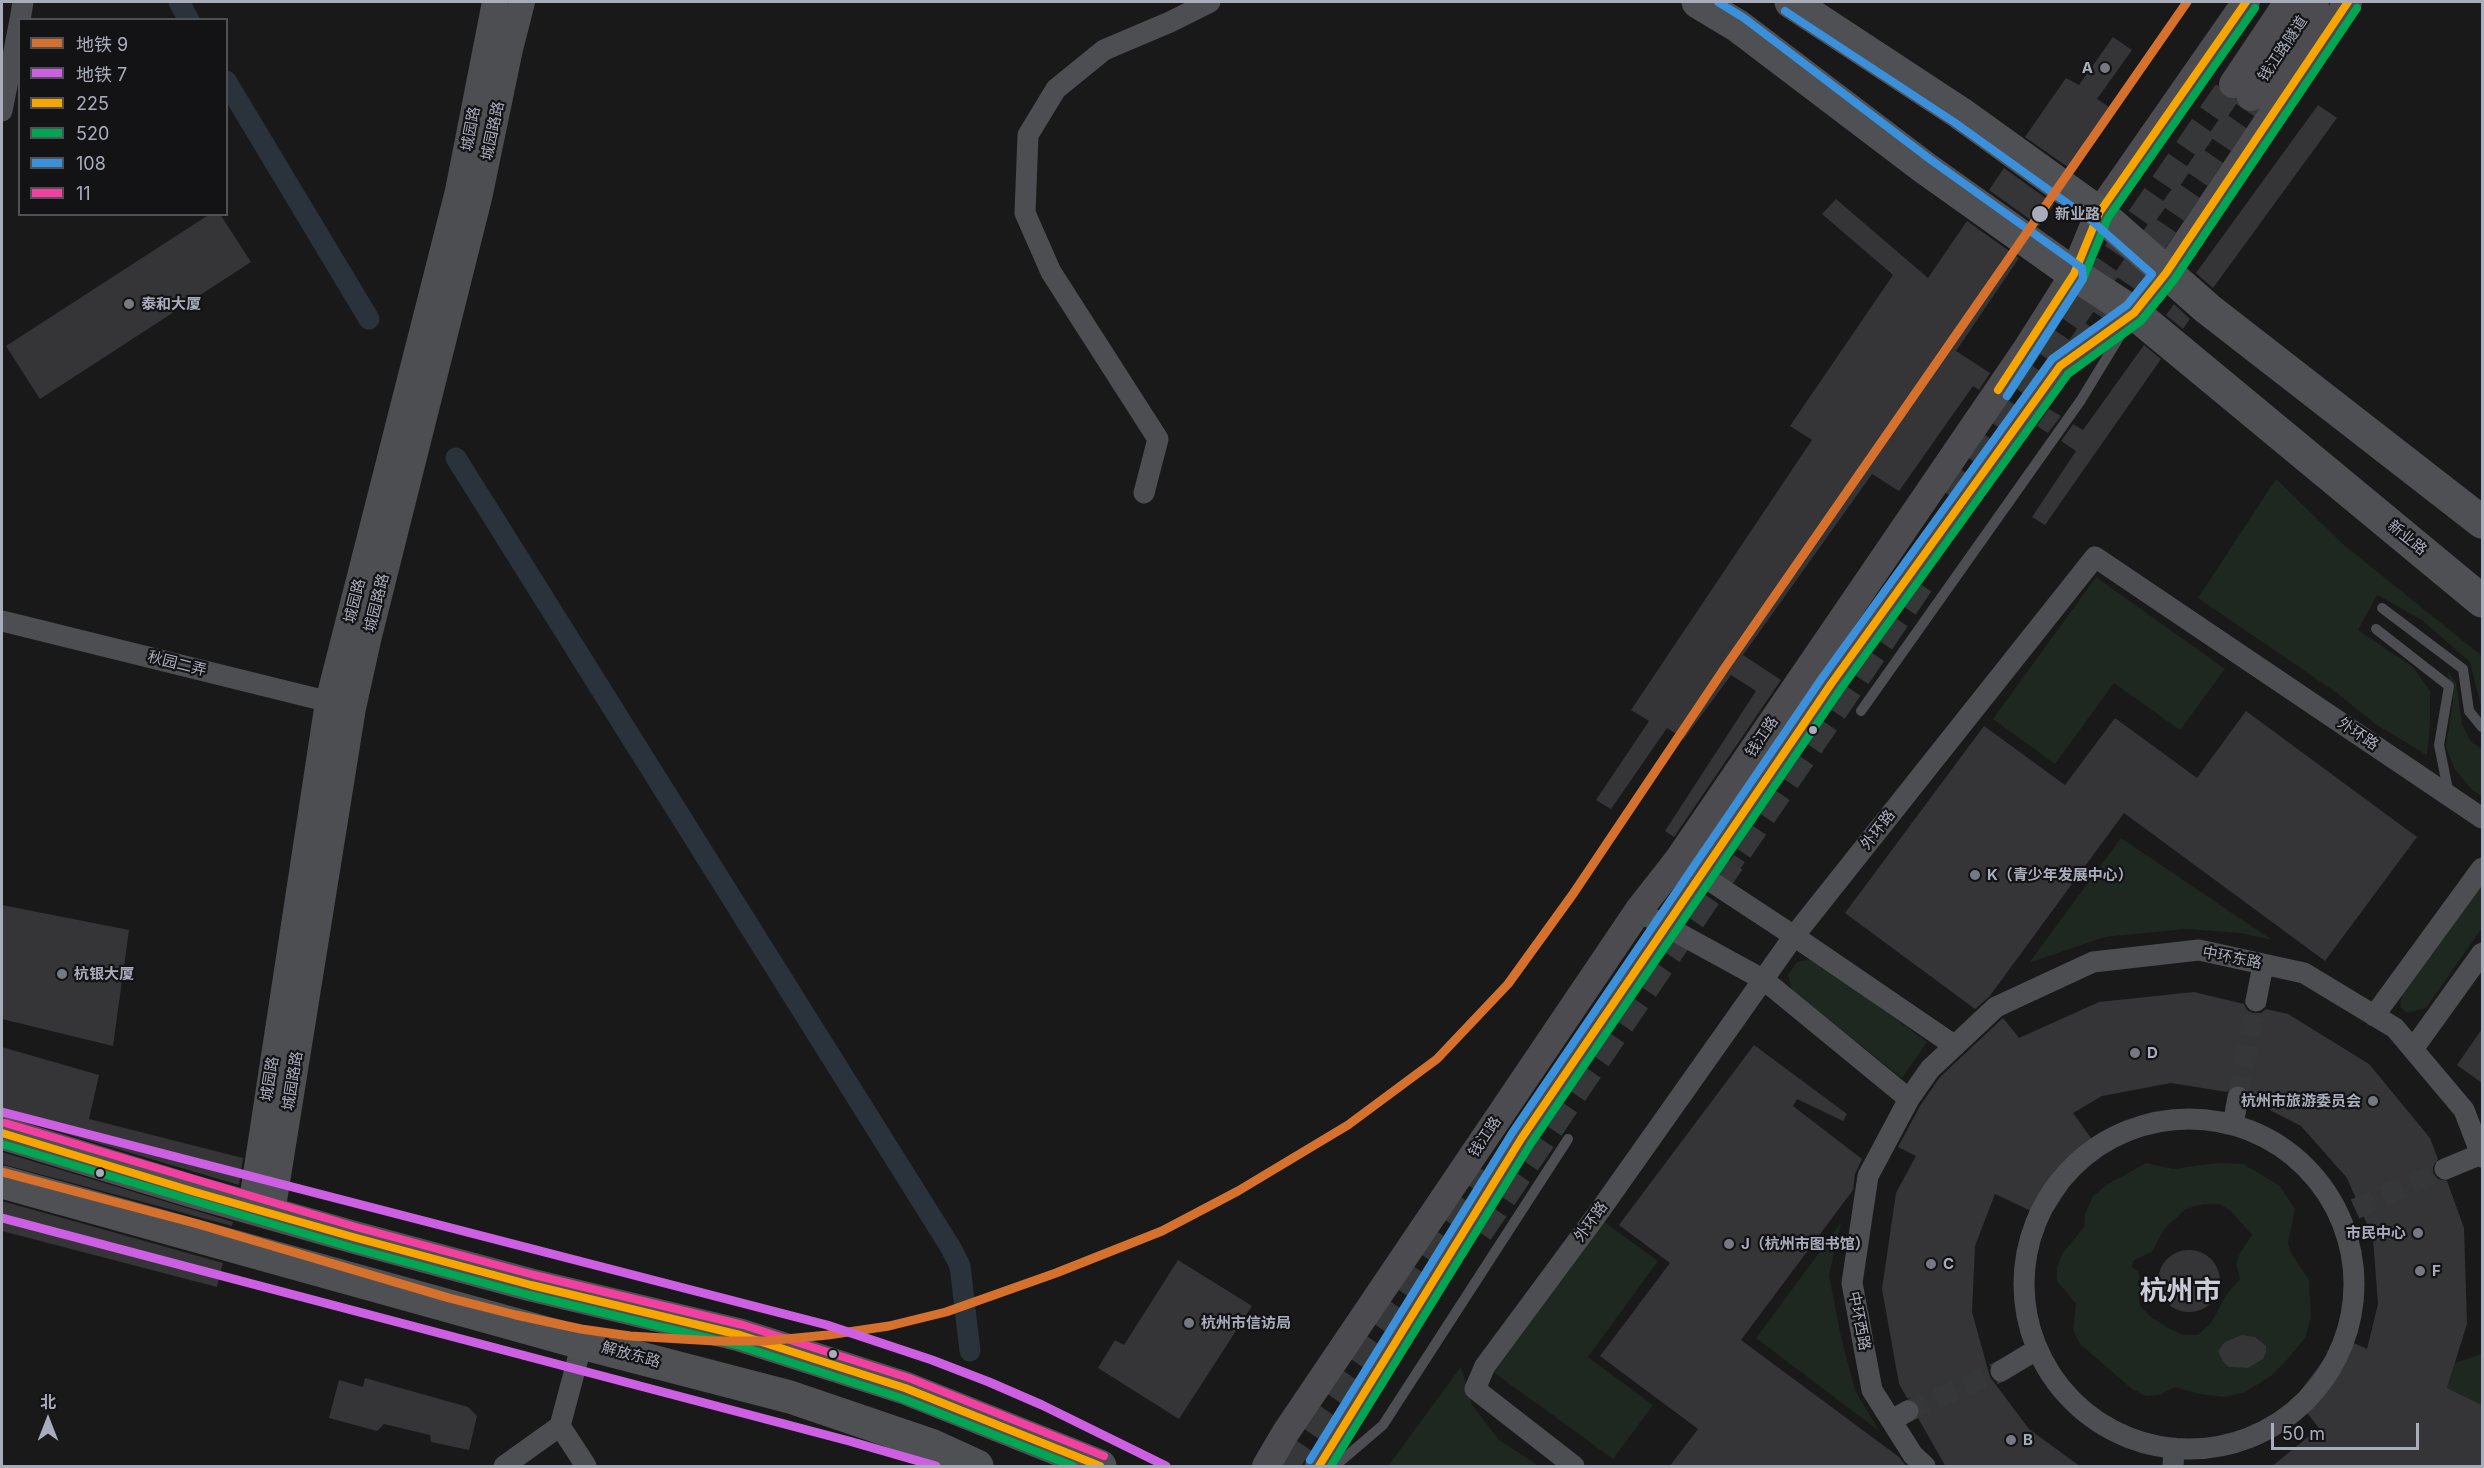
<!DOCTYPE html>
<html>
<head>
<meta charset="utf-8">
<style>
	body { margin:0 }
	#map { position:relative; width:2484px; height:1468px; overflow:hidden; background:#191919; font-family:Inter,"Noto Sans SC",sans-serif }
	canvas { display:block }
	.frame { position:absolute; inset:0; border:3px solid #a9adbb; pointer-events:none }
	.legend { position:absolute; left:18px; top:18px; width:210px; height:198px; box-sizing:border-box; background:#131315; border:2px solid #4f5157; margin:0; padding:8px 10px; list-style:none; font-size:18px; color:#a9adbb }
	.legend li { display:flex; align-items:center; gap:12px; height:30px }
	.legend b { width:30px; border:2px solid #4f5157 }
	.north { position:absolute; left:18px; top:1390px; width:60px; height:60px; -webkit-text-stroke:4px #131315; paint-order:stroke; rotate:0deg; font-size:16px; font-weight:700; line-height:24px; text-align:center; color:#a9adbb }
	.north::after { content:''; display:block; margin:auto; width:21px; height:27px; background:#a9adbb; clip-path:polygon(50% 0,100% 100%,50% 72%,0 100%) }
	.scale { position:absolute; left:2271px; top:1423px; width:148px; height:27px; box-sizing:border-box; border:3px solid #a9adbb; border-top:0; padding-left:8px; font-size:18px; line-height:21px; white-space:nowrap; color:#a9adbb; -webkit-text-stroke:4px #131315; paint-order:stroke }
</style>
</head>
<body>
<div id="map">
<canvas width="2484" height="1468"></canvas>
<div class="frame"></div>
<ul class="legend">
<li><b style="height:8px;background:#d5712d"></b>地铁 9</li>
<li><b style="height:8px;background:#cd5fe2"></b>地铁 7</li>
<li><b style="height:8px;background:#f7a600"></b>225</li>
<li><b style="height:8px;background:#00a651"></b>520</li>
<li><b style="height:8px;background:#3a90db"></b>108</li>
<li><b style="height:8px;background:#f240a1"></b>11</li>
</ul>
<div class="north">北</div>
<div class="scale">50 m</div>
</div>
<script>
const context = document.querySelector('canvas').getContext('2d');
context.lineJoin = 'round';
function paint(path, color) { context.fillStyle = color; context.fill(path, 'evenodd'); }
const toPath = rows => new Path2D(rows.map(r => 'M' + r).join(''));
function strokePath(path, color, width, dash) { context.strokeStyle = color; context.lineWidth = width; context.lineCap = dash ? 'butt' : 'round'; context.setLineDash(dash || []); context.stroke(path); }
function write(font, color, halo, rows, align = 'center') {
  context.font = font + ' Inter,"Noto Sans SC",sans-serif'; context.lineWidth = 4.5; context.setLineDash([]); context.textBaseline = 'middle'; context.strokeStyle = halo; context.fillStyle = color; for (const [text, x, y, turn = 0] of rows) {
    context.save(); context.translate(x, y); context.rotate((+turn || 0) * Math.PI / 180); context.textAlign = isNaN(turn) ? turn : align; if (halo) context.strokeText(text, 0, 0); context.fillText(text, 0, 0); context.restore();
  }
}
paint(toPath([
	[2276,479,2344,545,2482,656,2482,710,2470,662,2422,620,2377,595,2358,630,2413,667,2430,691,2430,724,2427,755,2375,724,2337,693,2198,598],
	[2096,577,2225,669,2180,730,2114,683,2055,764,1993,719],
	[2447,670,2456,683,2462,724,2471,742,2482,749,2482,796,2473,791,2454,768,2446,747,2453,700],
	[2121,838,2272,940,2240,933,2186,929,2105,937,2029,963],
	[2482,882,2482,928,2426,1008,2408,1013,2400,1007,2402,991],
	[1814,959,1927,1042,1902,1078,1792,991,1788,975,1797,962],
	[2146,1163,2173,1169,2217,1163,2243,1164,2279,1185,2295,1209,2288,1243,2291,1253,2309,1280,2311,1318,2305,1338,2287,1360,2271,1376,2245,1392,2224,1397,2199,1394,2175,1387,2160,1395,2146,1396,2132,1389,2080,1344,2073,1330,2076,1304,2057,1281,2057,1268,2062,1254,2084,1227,2085,1214,2093,1196,2108,1184],
	[2204,1204,2219,1204,2231,1211,2252,1235,2240,1253,2236,1264,2240,1279,2227,1294,2211,1323,2198,1335,2184,1335,2170,1329,2151,1317,2140,1306,2139,1300,2142,1289,2137,1285,2140,1278,2138,1272,2132,1267,2134,1260,2152,1252,2164,1229,2186,1209],
	[1596,1216,1658,1261,1588,1357,1653,1405,1613,1459,1485,1366],
	[1841,1223,1829,1275,1841,1337,1855,1390,1879,1431,1756,1338],
	[2482,1354,2482,1405,2447,1388,2455,1363],
	[1461,1367,1472,1405,1499,1440,1536,1464,1535,1466,1388,1466]
]), '#1e2720');
strokePath(toPath([
	[179,2,189,20],
	[226,81,369,319],
	[456,458,951,1248,960,1266,970,1351]
]), '#2a323c', 21);
paint(toPath([
	[2113,37,2132,50,2097,99,2115,111,2075,172,2025,137,2066,78,2079,85],
	[2318,105,2337,118,2213,288,2196,273],
	[2004,168,2054,204,2039,226,1989,190],
	[1836,199,1928,278,1967,221,2019,258,1956,351,1990,373,1979,390,1973,386,1899,491,1872,474,1743,655,1781,680,1674,837,1665,831,1756,691,1731,675,1684,739,1667,728,1611,809,1596,800,1649,721,1631,710,1812,440,1790,426,1893,275,1822,214],
	[210,214,220,214,251,262,40,399,6,346],
	[2174,304,2190,319,2183,329,2166,315],
	[2144,345,2161,359,2045,525,2032,517,2076,451,2061,441,2073,424,2083,430],
	[2049,409,2061,416,2048,433,2037,426],
	[2246,711,2417,837,2325,961,2124,813,1989,997,1975,1009,1845,913,1984,726,2065,785,2115,718,2197,778],
	[1734,855,1745,862,1735,877,1724,870],
	[2,905,129,930,113,1046,2,1019],
	[2194,992,2244,1004,2247,1010,2253,1013,2261,1013,2266,1009,2288,1014,2369,1064,2430,1138,2438,1159,2433,1167,2433,1173,2438,1179,2447,1181,2464,1228,2467,1324,2447,1388,2482,1405,2482,1467,2271,1467,2319,1428,2295,1398,2341,1337,2367,1349,2378,1304,2373,1238,2347,1178,2301,1126,2250,1100,2250,1092,2241,1085,2233,1085,2227,1092,2171,1083,2102,1096,2073,1113,2096,1145,2048,1219,1995,1194,1975,1246,1972,1312,1990,1377,2029,1429,2081,1467,1946,1467,1918,1418,1921,1412,1919,1405,1914,1400,1907,1398,1899,1384,1882,1289,1896,1193,1916,1156,1898,1147,1920,1106,1940,1077,2003,1018,2019,1038,2099,1002],
	[2482,1029,2482,1083,2457,1065],
	[1754,1045,1847,1114,1843,1121,1797,1099,1793,1106,1862,1159,1855,1174,1853,1190,1741,1340,1899,1457,1907,1467,1669,1467,1698,1429,1600,1356,1670,1263,1619,1225],
	[2,1047,99,1075,89,1119,243,1158,239,1185,2,1115],
	[2,1152,233,1222,232,1226,2,1164],
	[2,1201,223,1263,217,1287,2,1231],
	'2158 1281a31 31 0 1 1 62 0a31 31 0 1 1-62 0Z',
	[1178,1260,1252,1306,1179,1419,1098,1368,1115,1340,1124,1345],
	[2242,1335,2255,1337,2266,1346,2266,1353,2263,1359,2248,1368,2229,1367,2223,1362,2218,1351,2225,1342],
	[365,1378,468,1407,477,1416,469,1450,431,1442,430,1435,384,1424,377,1431,329,1418,339,1380,363,1387]
]), '#353537');
strokePath(toPath([
	[2238,1097,2256,1001],
	[2355,1209,2445,1169],
	[1908,1411,2001,1371]
]), '#363739', 21, [21, 10]);
strokePath(toPath([
	[2078,352,2251,97],
	[1950,496,2233,84],
	[1479,1232,1927,573],
	[1284,1466,1486,1172]
]), '#363739', 28, [28, 14]);
strokePath(toPath([
	[2382,608,2463,669,2469,711,2482,727],
	[2376,629,2449,686,2439,745,2449,795],
	[1861,711,2081,400,2123,331],
	[1335,1466,1383,1425,1568,1139]
]), '#4c4e52', 10);
strokePath(toPath([
	[20,20,23,2],
	[2,111,20,20],
	[1144,493,1158,439,1051,272,1025,213,1028,135,1056,89,1104,50,1170,22,1210,2],
	[2,621,342,705],
	[1689,867,1794,936,1955,1046],
	[1638,911,1764,980,1909,1099],
	[2256,1001,2263,965],
	[2374,1016,2482,868],
	[2413,1049,2482,953],
	'2024 1284a165 165 0 1 1 330 0a165 165 0 1 1-330 0Z',
	[2233,1125,2238,1097],
	[2445,1169,2481,1154],
	[2001,1371,2036,1350],
	[1892,1420,1908,1411],
	[560,1426,586,1466],
	[504,1466,560,1426,582,1343],
	[1574,1466,1475,1389,1485,1366,1596,1216,1794,936,2095,557,2482,818],
	[1925,1466,1913,1455,1872,1390,1852,1283,1868,1176,1909,1099,1930,1069,1996,1007,2093,962,2199,950,2304,973,2395,1028,2464,1110,2482,1157],
	[2173,1466,2174,1448]
]), '#4c4e52', 21);
strokePath(toPath([
	[251,1207,328,702,458,191,495,2],
	[272,1213,353,708,369,636,479,198,510,49,522,2]
]), '#4c4e52', 26);
strokePath(toPath([
	[2233,84,2288,2],
	[2251,97,2315,2],
	[1266,1466,1286,1432,1638,911,1678,860,2026,350,2074,274,2099,213,2246,2],
	[1319,1466,1521,1139,1831,684,2060,366,2134,313,2166,273,2348,2]
]), '#4c4c50', 28);
strokePath(toPath([
	[1698,2,1738,26,1925,168,2074,274,2134,313,2482,601],
	[1791,2,1960,113,2099,213,2208,309,2482,522],
	[2,1133,195,1192,353,1237,531,1285,740,1335,905,1388,1100,1466],
	[2,1182,582,1343,790,1397,931,1445,977,1466]
]), '#4f5054', 33);
strokePath(toPath([
	[1998,390,2074,274,2099,213,2246,2],
	[2,1133,195,1192,353,1237,531,1285,740,1335,905,1388,1100,1466],
	[1319,1466,1521,1139,1831,684,2060,366,2134,313,2166,273,2348,2]
]), '#f7a600', 8);
strokePath(toPath([
	[2007,396,2083,279,2108,218,2255,8],
	[2,1144,350,1247,529,1295,737,1345,901,1398,1073,1466],
	[1331,1466,1530,1145,1840,690,2068,374,2141,321,2174,280,2357,8]
]), '#00a651', 8);
strokePath(toPath([
	[1718,2,1744,18,1931,160,2082,268,2083,279,2007,396],
	[1310,1460,1512,1133,1822,678,2052,359,2127,305,2152,274,2092,221,1954,122,1785,11]
]), '#3a90db', 8);
strokePath(toPath([
	[5,1123,356,1227,534,1275,743,1325,909,1378,1104,1456]
]), '#f240a1', 8);
strokePath(toPath([
	[2,1172,198,1224,449,1298,516,1315,581,1329,630,1336,715,1341,765,1341,828,1335,889,1326,946,1312,1056,1273,1162,1231,1238,1191,1348,1125,1437,1059,1508,984,1573,894,1724,669,2187,2]
]), '#d5712d', 9);
strokePath(toPath([
	[2,1112,827,1325,932,1360,989,1382,1042,1405,1166,1466],
	[2,1218,849,1441,936,1466]
]), '#cd5fe2', 9);
for (const [x, y, r, color] of [
	[2105,68,6,"#777982"],
	[2040,214,9,"#a9adbb"],
	[129,304,6,"#777982"],
	[1813,730,5,"#a9adbb"],
	[1975,875,6,"#777982"],
	[62,974,6,"#777982"],
	[2135,1053,6,"#777982"],
	[2373,1101,6,"#777982"],
	[100,1173,5,"#a9adbb"],
	[2418,1233,6,"#777982"],
	[1729,1244,6,"#777982"],
	[1931,1264,6,"#777982"],
	[2420,1271,6,"#777982"],
	[1189,1323,6,"#777982"],
	[833,1354,5,"#a9adbb"],
	[2011,1440,6,"#777982"]
]) { const dot = new Path2D(); dot.arc(x, y, r, 0, 2 * Math.PI); context.fillStyle = color; context.fill(dot); strokePath(dot, '#131315', 2); }
write('15px', '#a9adbb', '#131315', [
	["钱江路隧道",2283,49,-56],
	["城园路",471,129,-79],
	["城园路路",493,131,-78],
	["新业路",2407,538,39],
	["城园路",355,601,-76],
	["城园路路",377,603,-76],
	["秋园二弄",177,664,14],
	["外环路",2358,734,34],
	["钱江路",1762,737,-56],
	["外环路",1878,830,-52],
	["中环东路",2232,958,11],
	["城园路",270,1079,-81],
	["城园路路",293,1081,-81],
	["钱江路",1485,1137,-56],
	["外环路",1591,1222,-54],
	["中环西路",1859,1321,79],
	["解放东路",631,1355,15]
]);
write('bold 15px', '#a9adbb', '#131315', [
	["A",2093,68,"right"],
	["泰和大厦",141,304],
	["K（青少年发展中心）",1987,875],
	["杭银大厦",74,974],
	["D",2147,1053],
	["杭州市旅游委员会",2361,1101,"right"],
	["市民中心",2406,1233,"right"],
	["J（杭州市图书馆）",1741,1244],
	["C",1943,1264],
	["F",2432,1271],
	["杭州市信访局",1201,1323],
	["B",2023,1440]
], 'left');
write('bold 15px', '#a9adbb', '#131315', [
	["新业路",2055,214]
], 'left');
write('bold 27px', '#caccd7', '#131315', [
	["杭州市",2180,1292]
]);
</script>
</body>
</html>
